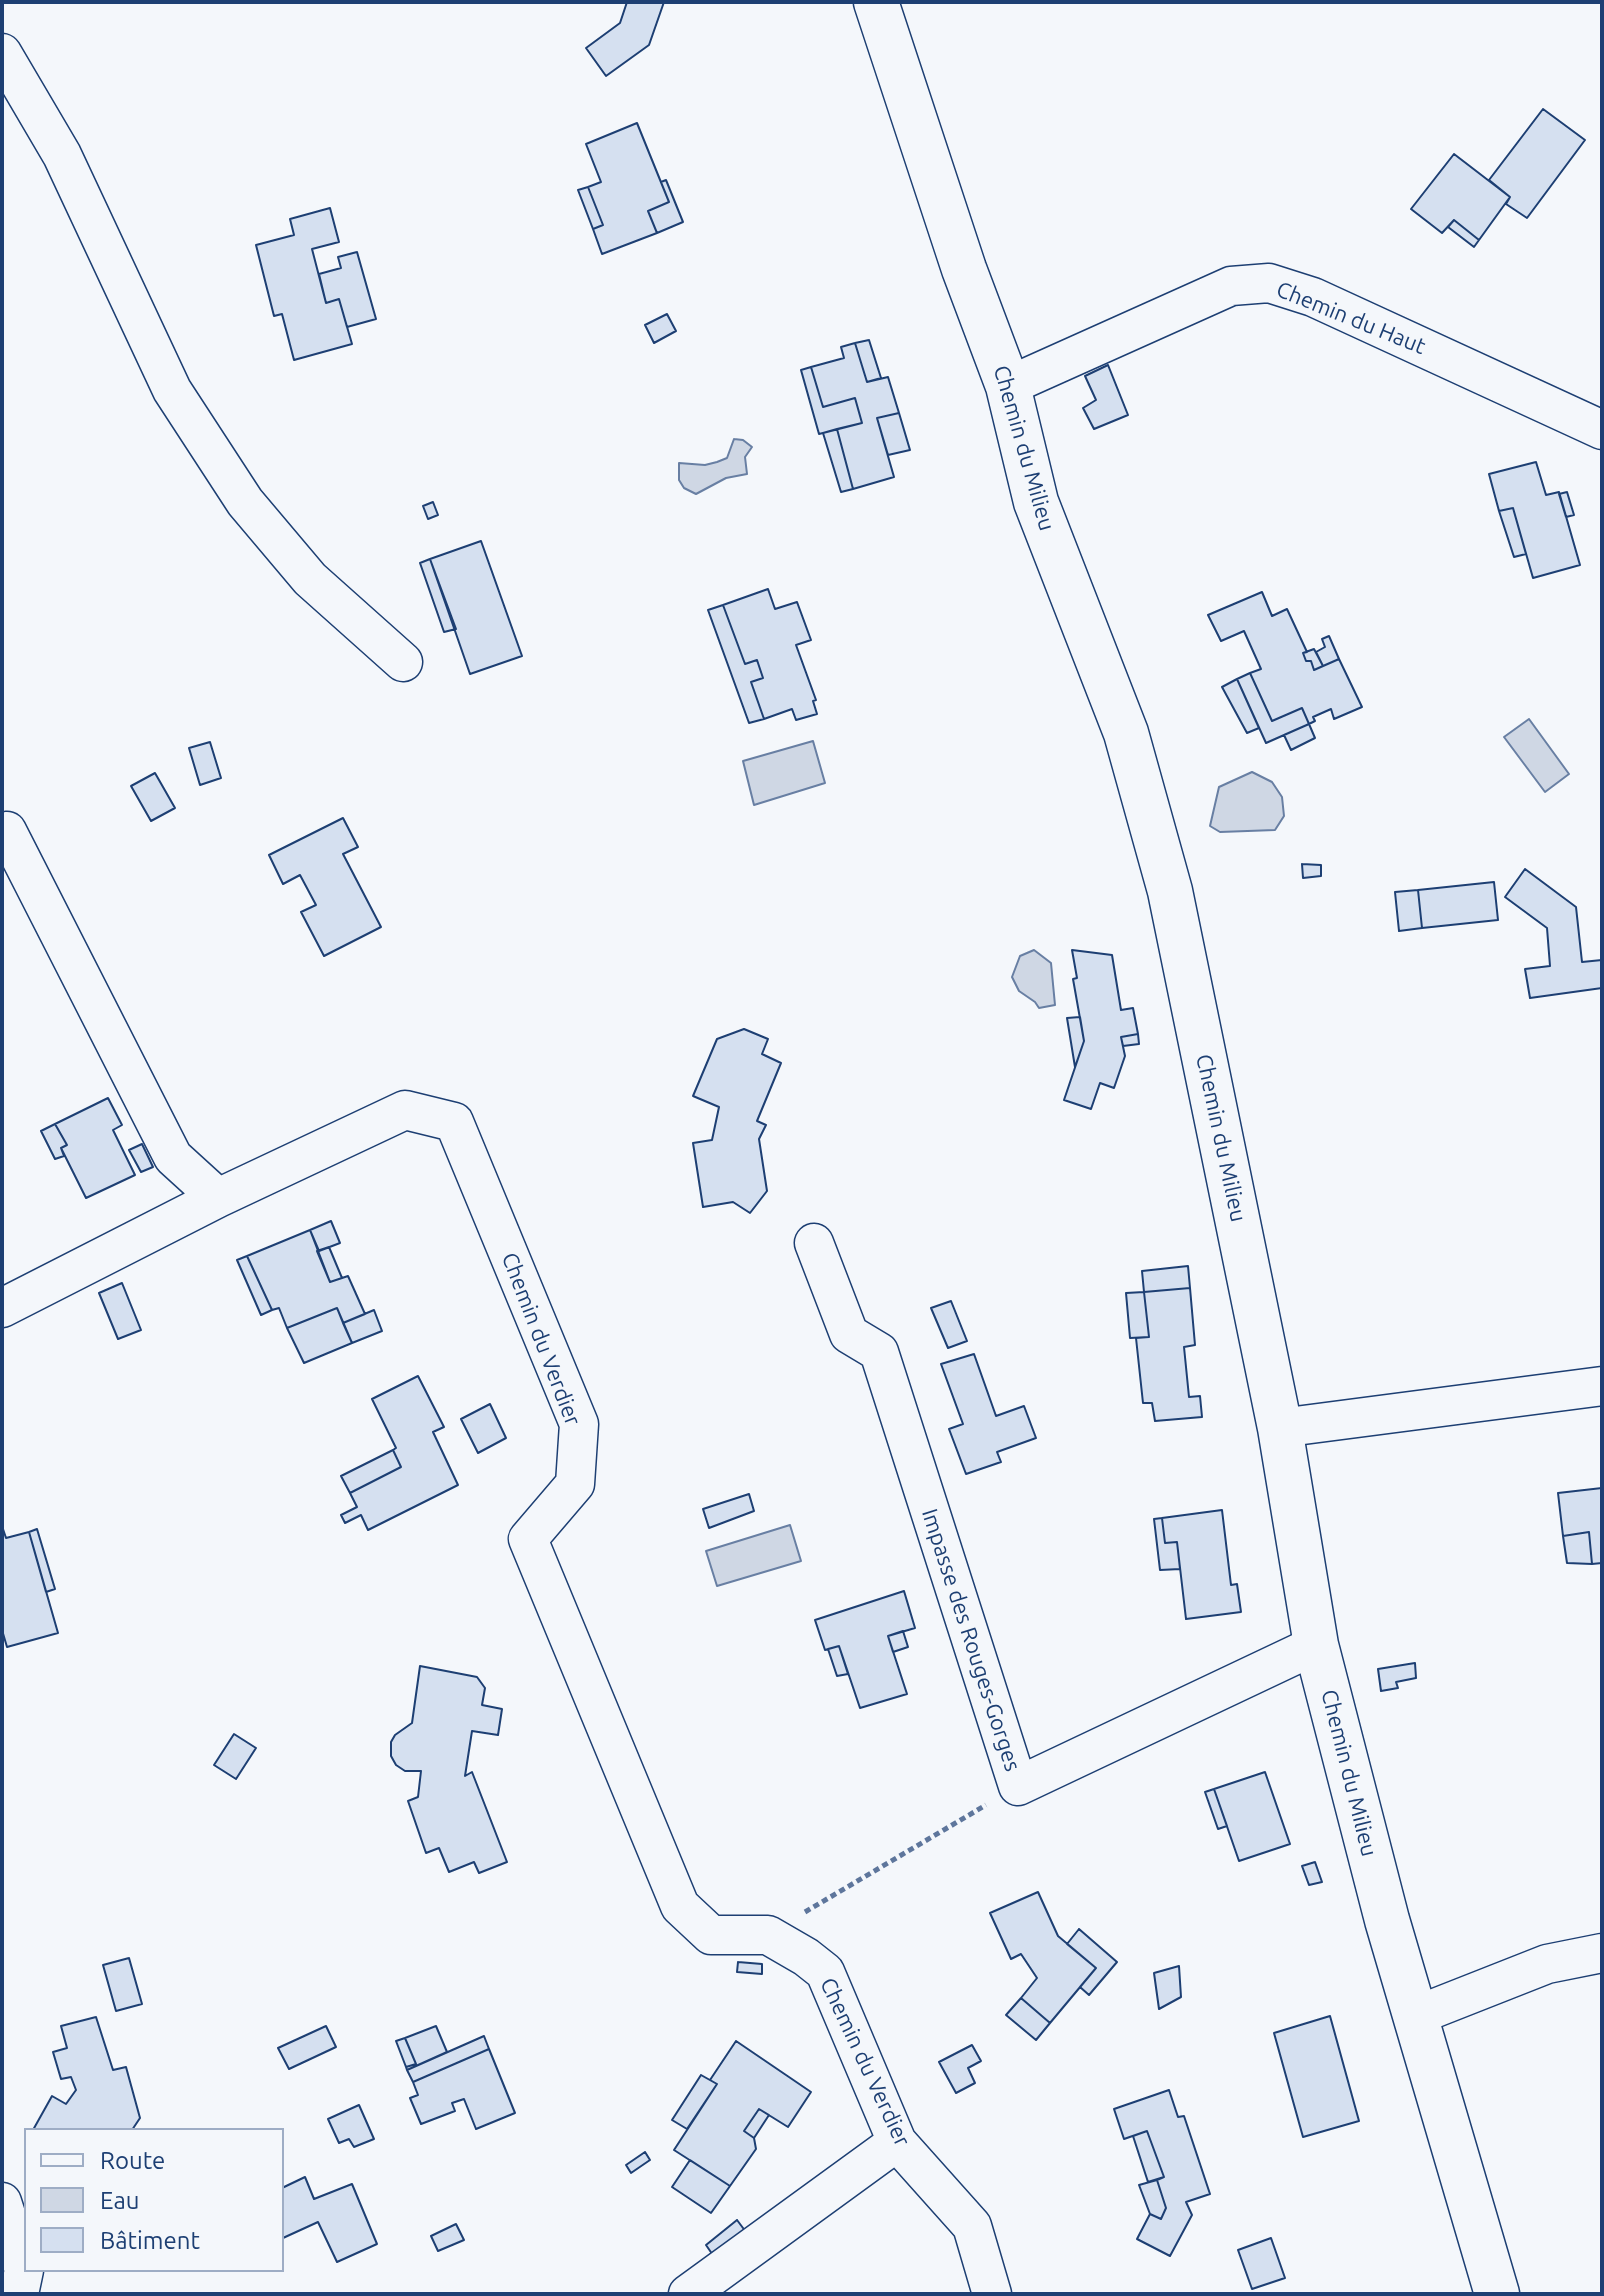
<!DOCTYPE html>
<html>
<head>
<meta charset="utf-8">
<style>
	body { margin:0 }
	#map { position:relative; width:1604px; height:2296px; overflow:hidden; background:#f4f7fb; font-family:Ubuntu,sans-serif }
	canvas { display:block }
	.frame { position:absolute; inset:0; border:4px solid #1d3f73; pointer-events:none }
	.legend { position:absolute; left:24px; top:2128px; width:260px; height:144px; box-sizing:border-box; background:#f4f7fb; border:2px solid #9eadc5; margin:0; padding:10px 14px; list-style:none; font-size:24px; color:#1d3f73 }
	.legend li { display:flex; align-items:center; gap:16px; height:40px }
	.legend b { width:40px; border:2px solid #9eadc5 }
</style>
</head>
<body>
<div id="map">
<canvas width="1604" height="2296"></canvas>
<div class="frame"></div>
<ul class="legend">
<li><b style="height:10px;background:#f4f7fb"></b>Route</li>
<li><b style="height:22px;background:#cfd7e4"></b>Eau</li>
<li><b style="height:22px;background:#d5e0f0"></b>Bâtiment</li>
</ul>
</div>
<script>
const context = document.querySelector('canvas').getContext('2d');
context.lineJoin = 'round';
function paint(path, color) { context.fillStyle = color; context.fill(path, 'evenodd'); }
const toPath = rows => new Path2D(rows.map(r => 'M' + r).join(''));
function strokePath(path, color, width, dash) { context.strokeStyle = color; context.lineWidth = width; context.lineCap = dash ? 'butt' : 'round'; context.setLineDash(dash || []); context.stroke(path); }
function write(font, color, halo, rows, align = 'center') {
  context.font = font + ' Ubuntu,sans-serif'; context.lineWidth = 6; context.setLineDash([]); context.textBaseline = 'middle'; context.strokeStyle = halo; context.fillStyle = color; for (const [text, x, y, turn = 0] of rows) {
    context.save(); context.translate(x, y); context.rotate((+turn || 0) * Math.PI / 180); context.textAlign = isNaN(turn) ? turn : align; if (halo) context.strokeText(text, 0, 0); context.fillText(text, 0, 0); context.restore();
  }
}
const water = toPath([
	[734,439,743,440,752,447,745,457,747,474,726,478,696,494,684,488,679,480,679,463,705,465,717,462,727,458,734,439],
	[1529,719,1569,774,1545,792,1504,737,1529,719],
	[813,741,825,783,754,805,743,761,813,741],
	[1252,772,1272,782,1282,797,1284,816,1275,830,1220,832,1210,826,1219,787,1252,772],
	[1034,950,1051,963,1055,1005,1039,1008,1035,1002,1019,991,1012,977,1020,956,1034,950],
	[790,1525,801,1561,717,1586,706,1551,790,1525]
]);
paint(water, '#cfd7e4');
strokePath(water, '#687fa3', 2);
const building = toPath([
	[627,2,664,2,649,45,606,76,586,48,620,23,627,2],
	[1543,109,1585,140,1527,218,1506,204,1510,197,1489,180,1543,109],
	[637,123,669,202,648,211,657,233,602,254,593,229,603,225,588,187,601,182,586,144,637,123],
	[1454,154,1510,197,1479,240,1454,220,1442,233,1411,209,1454,154],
	[666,180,683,222,657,233,648,211,669,202,661,182,666,180],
	[588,187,603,225,593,229,578,190,588,187],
	[330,208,339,242,312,249,326,303,339,299,352,344,294,360,282,314,274,316,256,245,294,235,290,219,330,208],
	[1454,220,1479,240,1474,247,1448,227,1454,220],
	[357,252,376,319,347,327,339,299,326,303,319,274,341,268,338,257,357,252],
	[667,314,676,331,654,343,645,325,667,314],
	[869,340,881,378,867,382,855,343,869,340],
	[855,343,867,382,888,377,899,413,877,418,894,477,853,489,837,429,862,423,855,398,823,407,811,367,844,358,841,347,855,343],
	[1108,365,1128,415,1094,429,1083,408,1096,400,1085,376,1108,365],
	[811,367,823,407,855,398,862,423,819,434,801,370,811,367],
	[899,413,910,450,888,455,877,418,899,413],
	[837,429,853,489,841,492,823,433,837,429],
	[1536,462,1546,495,1559,492,1580,565,1533,578,1513,508,1499,511,1489,474,1536,462],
	[1567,492,1574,515,1566,517,1559,494,1567,492],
	[433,502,438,515,428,519,423,506,433,502],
	[1513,508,1526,554,1514,557,1499,511,1513,508],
	[481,541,522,656,470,674,430,559,481,541],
	[430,559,456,629,444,632,420,563,430,559],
	[768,589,775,609,797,602,811,640,796,645,816,700,813,701,817,714,796,720,792,709,764,719,751,682,763,678,757,660,745,664,723,605,768,589],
	[1262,592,1272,616,1287,609,1307,652,1303,653,1306,661,1311,661,1314,670,1339,659,1362,707,1334,719,1331,709,1313,717,1315,721,1309,724,1302,708,1272,721,1250,673,1261,669,1244,631,1221,641,1208,615,1262,592],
	[723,605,745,664,757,660,763,678,751,682,764,719,749,723,708,610,723,605],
	[1329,636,1339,659,1323,666,1316,652,1325,647,1322,639,1329,636],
	[1314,649,1323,666,1314,670,1311,661,1306,661,1303,653,1314,649],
	[1250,673,1272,721,1302,708,1309,724,1266,743,1237,679,1250,673],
	[1237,679,1259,728,1247,733,1222,687,1237,679],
	[1309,724,1315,738,1291,750,1284,735,1309,724],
	[210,742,221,778,200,785,189,748,210,742],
	[155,773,175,808,151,821,131,786,155,773],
	[343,818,358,847,343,854,381,927,324,956,301,912,316,905,300,875,283,884,269,855,343,818],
	[1302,864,1321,865,1321,876,1303,878,1302,864],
	[1525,869,1576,907,1582,962,1602,960,1602,988,1530,998,1525,969,1550,966,1547,928,1505,897,1525,869],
	[1494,882,1498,920,1422,928,1418,890,1494,882],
	[1418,890,1422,928,1399,931,1395,892,1418,890],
	[1072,950,1112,955,1121,1010,1133,1008,1138,1034,1121,1037,1125,1056,1114,1088,1100,1083,1091,1109,1064,1100,1084,1041,1073,979,1077,978,1072,950],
	[1080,1017,1084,1041,1075,1067,1067,1018,1080,1017],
	[744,1029,768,1039,762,1054,781,1063,757,1121,766,1125,759,1139,767,1191,750,1213,733,1202,703,1207,693,1143,712,1140,719,1107,693,1096,717,1039,744,1029],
	[1138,1034,1139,1044,1123,1046,1121,1037,1138,1034],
	[108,1098,122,1125,113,1130,135,1175,86,1198,61,1148,67,1145,55,1124,108,1098],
	[55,1124,67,1145,61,1148,64,1156,55,1159,41,1131,55,1124],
	[142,1144,153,1167,141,1172,129,1150,142,1144],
	[331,1221,340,1243,319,1251,310,1230,331,1221],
	[310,1230,330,1282,348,1276,365,1314,343,1323,337,1308,287,1328,279,1308,272,1310,247,1256,310,1230],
	[329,1247,342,1278,330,1282,317,1251,329,1247],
	[247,1256,272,1310,261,1315,237,1260,247,1256],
	[1188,1266,1190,1288,1144,1292,1142,1271,1188,1266],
	[122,1283,141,1330,118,1339,99,1293,122,1283],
	[1190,1288,1195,1345,1184,1347,1189,1397,1200,1396,1202,1417,1155,1421,1152,1403,1143,1403,1136,1338,1149,1337,1144,1292,1190,1288],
	[1144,1292,1149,1337,1130,1338,1126,1293,1144,1292],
	[951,1301,967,1341,948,1348,931,1308,951,1301],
	[337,1308,352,1343,304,1363,287,1328,337,1308],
	[374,1310,382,1331,352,1343,343,1323,374,1310],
	[974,1354,996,1416,1024,1406,1036,1438,997,1452,1001,1462,966,1474,949,1429,963,1424,941,1364,974,1354],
	[418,1376,444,1427,433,1432,458,1485,368,1530,361,1515,345,1523,341,1515,357,1507,350,1493,401,1467,393,1450,396,1448,372,1399,418,1376],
	[490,1404,506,1438,478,1453,461,1419,490,1404],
	[393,1450,401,1467,350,1493,341,1476,393,1450],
	[1602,1488,1602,1563,1592,1564,1589,1532,1563,1536,1558,1493,1602,1488],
	[749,1494,754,1511,709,1528,703,1509,749,1494],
	[1222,1510,1231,1585,1237,1584,1241,1612,1186,1619,1177,1542,1165,1543,1162,1518,1222,1510],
	[1162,1518,1165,1543,1177,1542,1180,1569,1160,1570,1154,1519,1162,1518],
	[2,1526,6,1538,29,1532,58,1633,7,1647,2,1630,2,1526],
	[37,1529,55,1589,46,1592,29,1532,37,1529],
	[1589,1532,1592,1564,1567,1563,1563,1536,1589,1532],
	[904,1591,915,1628,888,1636,907,1694,860,1708,839,1646,825,1650,815,1620,904,1591],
	[903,1631,908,1647,893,1652,888,1636,903,1631],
	[839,1646,848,1674,837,1676,828,1649,839,1646],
	[1415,1663,1416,1678,1396,1682,1398,1688,1381,1691,1378,1669,1415,1663],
	[420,1666,477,1677,485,1688,482,1705,502,1709,498,1735,472,1731,465,1776,472,1772,507,1862,479,1873,474,1862,449,1872,439,1848,426,1853,408,1801,418,1797,421,1771,405,1771,396,1765,391,1756,391,1742,395,1735,412,1723,420,1666],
	[234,1734,256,1748,236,1779,214,1765,234,1734],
	[1265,1772,1290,1844,1239,1861,1214,1789,1265,1772],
	[1214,1789,1227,1826,1218,1829,1205,1792,1214,1789],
	[1315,1862,1322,1882,1309,1885,1302,1866,1315,1862],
	[1038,1892,1058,1936,1096,1968,1050,2023,1021,1998,1037,1978,1021,1954,1011,1959,990,1913,1038,1892],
	[1079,1929,1117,1962,1089,1995,1080,1987,1096,1968,1067,1944,1079,1929],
	[129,1958,142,2004,116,2011,103,1965,129,1958],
	[738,1962,762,1964,762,1974,737,1972,738,1962],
	[1179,1966,1181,1997,1159,2009,1154,1973,1179,1966],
	[1021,1998,1050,2023,1036,2040,1006,2015,1021,1998],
	[1330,2016,1359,2121,1303,2137,1274,2033,1330,2016],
	[96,2017,113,2070,126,2067,140,2118,132,2130,33,2130,52,2096,66,2104,76,2090,71,2077,61,2079,53,2052,67,2048,61,2026,96,2017],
	[326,2026,336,2047,289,2069,278,2048,326,2026],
	[436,2026,447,2052,407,2070,406,2067,416,2064,405,2038,436,2026],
	[484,2036,489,2049,413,2082,407,2070,484,2036],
	[405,2038,416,2064,406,2067,396,2041,405,2038],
	[736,2041,811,2092,788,2127,759,2109,744,2131,754,2138,756,2149,730,2186,674,2150,717,2084,710,2080,736,2041],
	[972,2045,981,2061,968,2068,975,2083,956,2093,939,2062,972,2045],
	[489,2049,515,2113,476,2129,464,2099,452,2103,455,2111,421,2124,410,2098,418,2095,413,2082,489,2049],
	[701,2075,717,2084,687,2129,672,2120,701,2075],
	[1169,2090,1178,2117,1184,2116,1210,2194,1186,2202,1192,2215,1170,2256,1137,2239,1150,2214,1161,2219,1166,2208,1157,2180,1164,2177,1147,2131,1124,2139,1114,2109,1169,2090],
	[359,2105,374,2139,354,2147,349,2139,339,2143,328,2119,359,2105],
	[759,2109,769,2115,754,2138,744,2131,759,2109],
	[1147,2131,1164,2177,1148,2182,1133,2136,1147,2131],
	[645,2152,650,2160,631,2173,626,2165,645,2152],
	[690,2160,730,2186,711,2213,672,2187,690,2160],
	[305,2177,314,2199,352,2184,377,2244,337,2262,318,2222,283,2238,282,2188,305,2177],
	[1157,2180,1166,2208,1161,2219,1150,2214,1139,2185,1157,2180],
	[737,2220,749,2236,717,2261,706,2245,737,2220],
	[456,2224,464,2240,438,2251,431,2236,456,2224],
	[1271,2238,1285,2278,1252,2289,1238,2250,1271,2238]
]);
paint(building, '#d5e0f0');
strokePath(building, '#1d3f73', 2);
const minor = toPath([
	[2,53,62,155,172,390,245,502,310,579,403,662],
	[1008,386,1231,286,1269,283,1313,297,1602,430],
	[7,831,173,1157,218,1198,405,1110,454,1122,579,1424,575,1484,528,1539,680,1906,711,1935,768,1935,806,1957,825,1972,897,2142,972,2226,992,2294],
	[814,1243,849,1334,879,1352,1018,1786,1316,1645],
	[2,1308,218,1198],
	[1280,1428,1602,1386],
	[1415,2016,1547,1964,1602,1953],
	[2,2202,24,2270,19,2294],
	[688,2294,897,2142]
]);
const tertiary = toPath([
	[876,2,964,269,1008,386,1036,502,1126,733,1170,891,1280,1428,1316,1645,1387,1920,1497,2294]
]);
strokePath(minor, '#1d3f73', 41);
strokePath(tertiary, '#1d3f73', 47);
strokePath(toPath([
	[805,1912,986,1805]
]), '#5e769c', 5, [6, 4]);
strokePath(minor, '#f4f7fb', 38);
strokePath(tertiary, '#f4f7fb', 44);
write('22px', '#1d3f73', '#f4f7fb', [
	["Chemin du Haut",1351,318,22],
	["Chemin du Milieu",1024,448,74],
	["Chemin du Milieu",1221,1138,78],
	["Chemin du Verdier",541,1339,69],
	["Impasse des Rouges-Gorges",971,1640,72],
	["Chemin du Milieu",1349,1773,76],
	["Chemin du Verdier",865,2062,65]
]);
</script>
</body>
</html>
